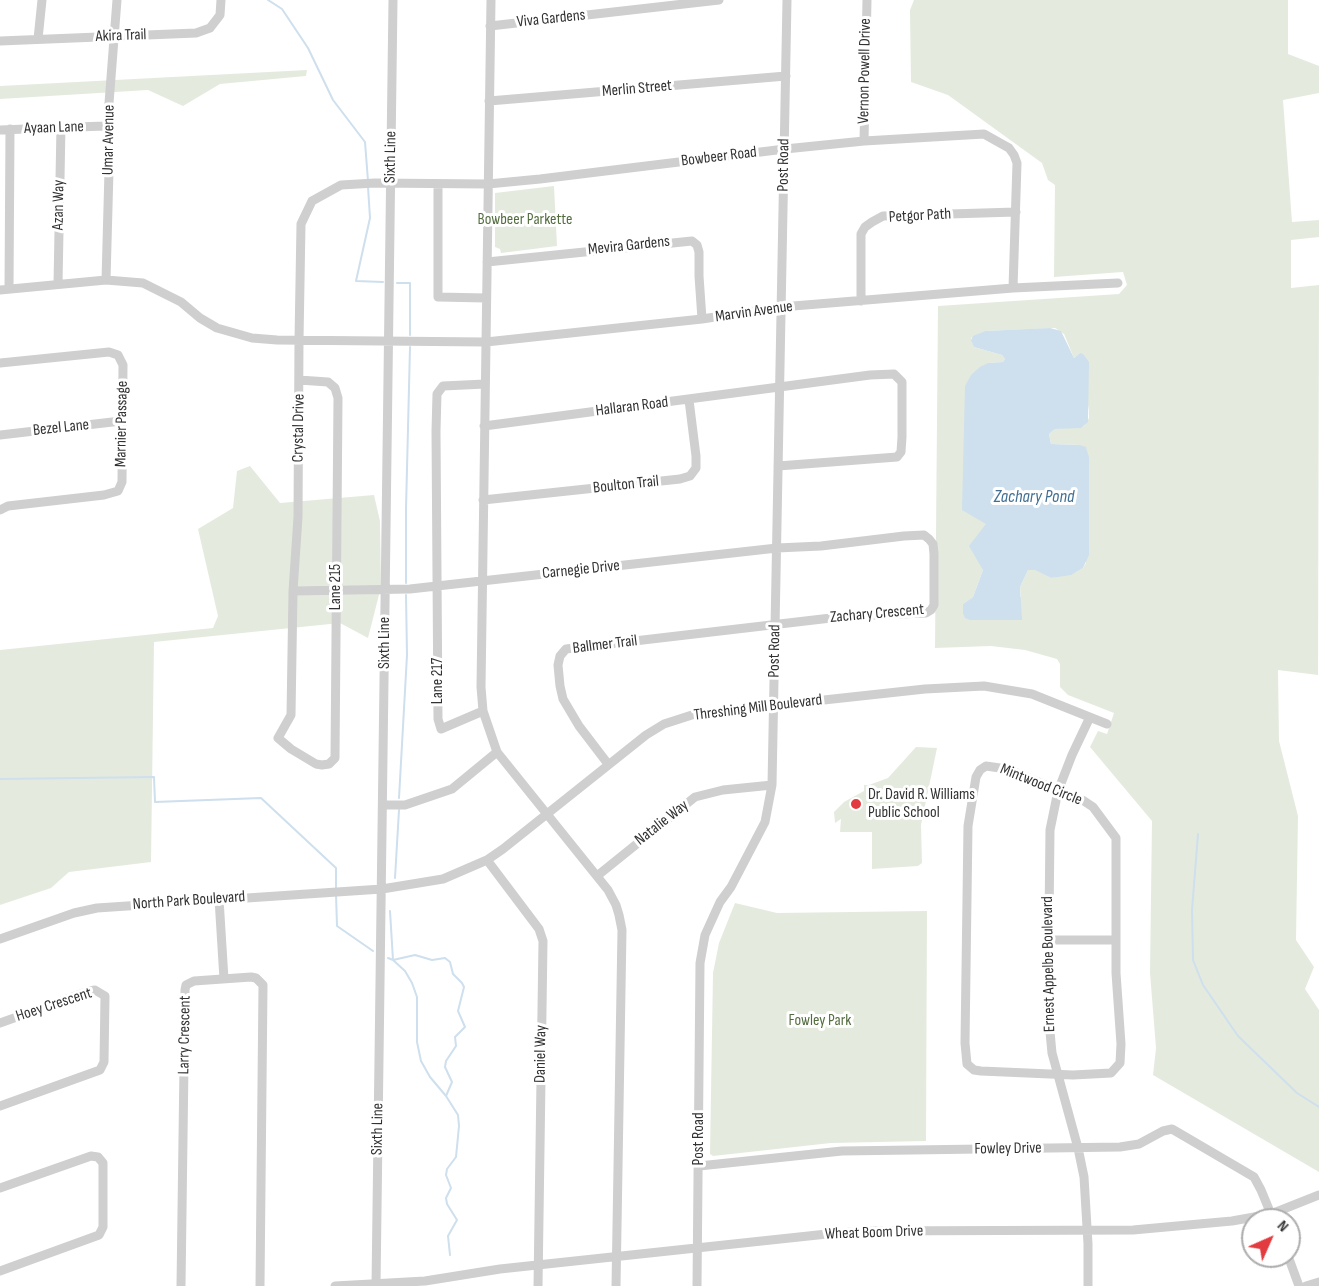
<!DOCTYPE html>
<html>
<head>
<meta charset="utf-8">
<style>
	body { margin:0 }
	#map { position:relative; width:1319px; height:1286px; overflow:hidden; background:#fff; font-family:"Sofia Sans Condensed",sans-serif }
	canvas { display:block }
	.north { position:absolute; left:1241px; top:1208px; width:60px; height:60px; box-sizing:border-box; background:#fff; border:2px solid #adadad; border-radius:50%; rotate:45deg; font-size:16px; font-weight:700; line-height:24px; text-align:center; color:#323232 }
	.north::after { content:''; display:block; margin:auto; width:21px; height:27px; background:#e23b40; clip-path:polygon(50% 0,100% 100%,50% 72%,0 100%) }
</style>
</head>
<body>
<div id="map">
<canvas width="1319" height="1286"></canvas>
<div class="north">N</div>
</div>
<script>
const context = document.querySelector('canvas').getContext('2d');
context.lineJoin = 'round';
function paint(path, color) { context.fillStyle = color; context.fill(path, 'evenodd'); }
const toPath = rows => new Path2D(rows.map(r => 'M' + r).join(''));
function strokePath(path, color, width, dash) { context.strokeStyle = color; context.lineWidth = width; context.lineCap = dash ? 'butt' : 'round'; context.setLineDash(dash || []); context.stroke(path); }
function write(font, color, halo, rows, align = 'center') {
  context.font = font + ' "Sofia Sans Condensed",sans-serif'; context.lineWidth = 6; context.setLineDash([]); context.textBaseline = 'middle'; context.strokeStyle = halo; context.fillStyle = color; for (const [text, x, y, turn = 0] of rows) {
    context.save(); context.translate(x, y); context.rotate((+turn || 0) * Math.PI / 180); context.textAlign = isNaN(turn) ? turn : align; if (halo) context.strokeText(text, 0, 0); context.fillText(text, 0, 0); context.restore();
  }
}
paint(toPath([
	[914,0,1288,0,1288,54,1319,66,1319,93,1283,100,1292,222,1319,220,1319,237,1291,240,1291,288,1319,285,1318,675,1278,670,1279,741,1298,816,1296,940,1314,967,1305,989,1319,1010,1319,1172,1153,1075,1156,1048,1150,973,1152,821,1090,747,1098,731,1107,734,1114,713,1068,695,1060,687,1060,664,1057,659,1025,650,991,646,935,648,938,306,1119,294,1127,285,1123,272,1054,277,1055,185,1048,180,1042,163,948,95,911,82,910,10],
	[1055,328,1064,334,1074,358,1080,353,1089,411,1089,418,1084,426,1055,429,1049,434,1051,444,1079,445,1086,563,1083,568,1074,573,1051,578,1036,570,1028,570,1020,587,1021,597,963,604,973,597,983,570,986,524,988,363,1003,362,1005,359,1002,355,974,347,971,338,985,331],
	[307,70,306,76,220,84,183,106,148,90,0,99,0,86],
	[554,186,557,246,501,253,500,249,495,247,495,193],
	[250,466,280,503,374,495,380,521,381,587,368,638,340,623,154,642,151,862,69,872,51,888,0,905,0,650,213,628,218,616,198,529,233,508,237,471],
	[916,747,937,748,921,825,922,863,918,866,872,869,872,832,840,832,841,819,835,823,834,812,844,802,864,791,864,785,869,785,888,778],
	[735,903,777,913,927,911,926,1141,831,1143,713,1156,710,1154,713,973,719,943]
]), '#e4ebde');
paint(toPath([
	[1050,328,1061,331,1074,358,1080,353,1083,354,1089,362,1088,422,1081,428,1055,429,1049,434,1051,444,1079,445,1086,447,1087,451,1089,457,1089,555,1083,568,1071,575,1051,578,1035,570,1028,570,1020,587,1022,620,970,620,965,618,963,614,963,604,973,597,983,570,969,546,986,524,962,510,965,386,971,375,980,367,988,363,1003,362,1005,359,1002,355,974,347,971,340,973,336,985,331]
]), '#cedfed');
strokePath(toPath([
	[268,0,282,9,308,48,333,100,365,142,368,181],
	[368,187,370,218,356,281,383,282],
	[397,283,410,283,410,335],
	[406,583,406,509,410,347],
	[0,779,154,777,155,802,261,798,336,868,336,888],
	[399,798,407,655,406,595],
	[1198,834,1192,910,1193,960,1203,985,1238,1036,1297,1093,1319,1107],
	[395,878,399,810],
	[336,894,337,926,373,951],
	[390,911,393,960,405,971,412,983,417,997,417,1042,421,1061,430,1077,446,1096],
	[388,958,393,960,415,955,432,960,445,958,450,962,453,974,462,983,464,987,458,1011,465,1027,455,1037,456,1046,446,1061,445,1067,452,1082,446,1096,458,1115,459,1126,456,1157,447,1169,446,1175,451,1188,446,1198,447,1204,457,1220,448,1236,450,1255]
]), '#cedfed', 2);
strokePath(toPath([
	[491,0,481,687,483,711,497,752,608,890,616,905,619,915,622,930,616,1286],
	[490,26,719,0],
	[38,39,42,0],
	[0,41,196,33,210,28,220,15,221,0],
	[489,101,786,76],
	[0,130,104,126,107,129],
	[864,141,867,0],
	[438,184,438,297,486,298],
	[487,262,692,241,697,245,699,252,699,276,702,319],
	[106,280,110,134,107,129,117,0],
	[58,284,61,126],
	[9,289,10,129],
	[0,290,106,280,143,283,181,302,200,318,217,328,252,338,277,340,486,342,702,319,781,307,1013,288,1118,283],
	[861,301,861,234,865,227,872,222,883,216,1016,212],
	[0,363,109,352,118,355,123,365,122,482,118,491,104,495,8,506,0,510],
	[299,380,328,382,335,388,338,398,335,758,329,764,322,765,316,764,291,749,278,738,291,715,293,591,298,517,299,340,301,224,312,201,341,185,375,183,488,184,540,179,785,149,864,141,984,134,1009,148,1014,155,1017,163,1013,288],
	[484,426,870,375,894,374,902,382,902,437,901,452,897,457,778,466],
	[0,435,121,421],
	[483,500,680,479,690,476,696,468,696,456,689,400],
	[293,591,410,589,777,548,821,546,904,536,924,535,929,539,933,544,934,554,934,605,931,610,926,613,848,616,566,649,560,656,558,665,560,686,563,699,579,726,608,764],
	[483,711,441,729,438,719,436,431,437,394,443,386,485,384],
	[986,766,1007,769,1084,801,1093,807,1116,838,1116,973,1121,1044,1120,1063,1111,1073,1073,1075,981,1071,974,1070,967,1064,965,1043,968,826,976,777,980,770,986,766],
	[384,805,405,805,452,789,497,752],
	[487,860,539,929,543,941,538,1286],
	[597,876,695,797,723,790,772,785],
	[219,899,224,979],
	[0,939,74,913,97,908,382,889,443,879,487,860,503,849,646,735,664,724,695,714,925,689,984,686,1032,694,1107,724],
	[1048,940,1116,940],
	[0,1023,89,991,95,990,105,996,104,1062,100,1070,0,1106],
	[699,1166,842,1151,1120,1147,1139,1144,1163,1131,1172,1129,1254,1177,1261,1190,1273,1219],
	[0,1188,91,1156,98,1157,103,1163,103,1227,99,1235,0,1271],
	[1288,1256,1299,1286],
	[181,1286,185,990,186,985,194,981,251,977,256,978,263,985,260,1286],
	[335,1286,425,1281,500,1269,827,1234,865,1231,1133,1230,1232,1221,1271,1214,1319,1195],
	[376,1286,393,0],
	[697,1286,700,963,705,935,720,902,731,887,765,822,772,785,787,0],
	[1088,1286,1088,1244,1084,1177,1078,1148,1052,1053,1048,1011,1050,830,1058,791,1072,755,1090,717],
	[1306,1286,1319,1282]
]), '#cfcfcf', 9);
for (const [x, y, r, color] of [
	[856,804,6,"#e23b40"]
]) { const dot = new Path2D(); dot.arc(x, y, r, 0, 2 * Math.PI); context.fillStyle = color; context.fill(dot); strokePath(dot, '#fff', 2); }
write('16px', '#323232', '#fff', [
	["Viva Gardens",551,19,-6],
	["Akira Trail",121,36,-2],
	["Vernon Powell Drive",865,71,-89],
	["Merlin Street",637,89,-5],
	["Ayaan Lane",54,128,-2],
	["Umar Avenue",109,140,-89],
	["Sixth Line",391,157,-89],
	["Bowbeer Road",719,157,-7],
	["Post Road",784,165,-89],
	["Azan Way",59,205,-89],
	["Petgor Path",920,216,-3],
	["Mevira Gardens",629,246,-6],
	["Marvin Avenue",754,312,-8],
	["Hallaran Road",632,407,-7],
	["Marnier Passage",122,424,-89],
	["Bezel Lane",61,428,-6],
	["Crystal Drive",299,428,-89],
	["Boulton Trail",626,485,-6],
	["Carnegie Drive",581,570,-6],
	["Lane 215",336,587,-90],
	["Zachary Crescent",877,614,-5],
	["Sixth Line",385,643,-90],
	["Ballmer Trail",605,645,-7],
	["Post Road",775,651,-89],
	["Lane 217",438,681,-90],
	["Threshing Mill Boulevard",758,708,-7],
	["Mintwood Circle",1041,785,22],
	["Natalie Way",662,823,-38],
	["North Park Boulevard",189,901,-4],
	["Ernest Appelbe Boulevard",1049,964,-91],
	["Hoey Crescent",54,1005,-18],
	["Larry Crescent",185,1035,-89],
	["Daniel Way",541,1054,-89],
	["Sixth Line",378,1129,-89],
	["Post Road",699,1139,-90],
	["Fowley Drive",1008,1149,-1],
	["Wheat Boom Drive",874,1233,-2]
]);
write('16px', '#536d3f', '#fff', [
	["Bowbeer Parkette",525,220],
	["Fowley Park",820,1021]
]);
write('16px', '#323232', '#fff', [
	["Dr. David R. Williams",868,795],
	["Public School",868,813]
], 'left');
write('italic 18px', '#406f93', '#fff', [
	["Zachary Pond",1034,497]
]);
</script>
</body>
</html>
